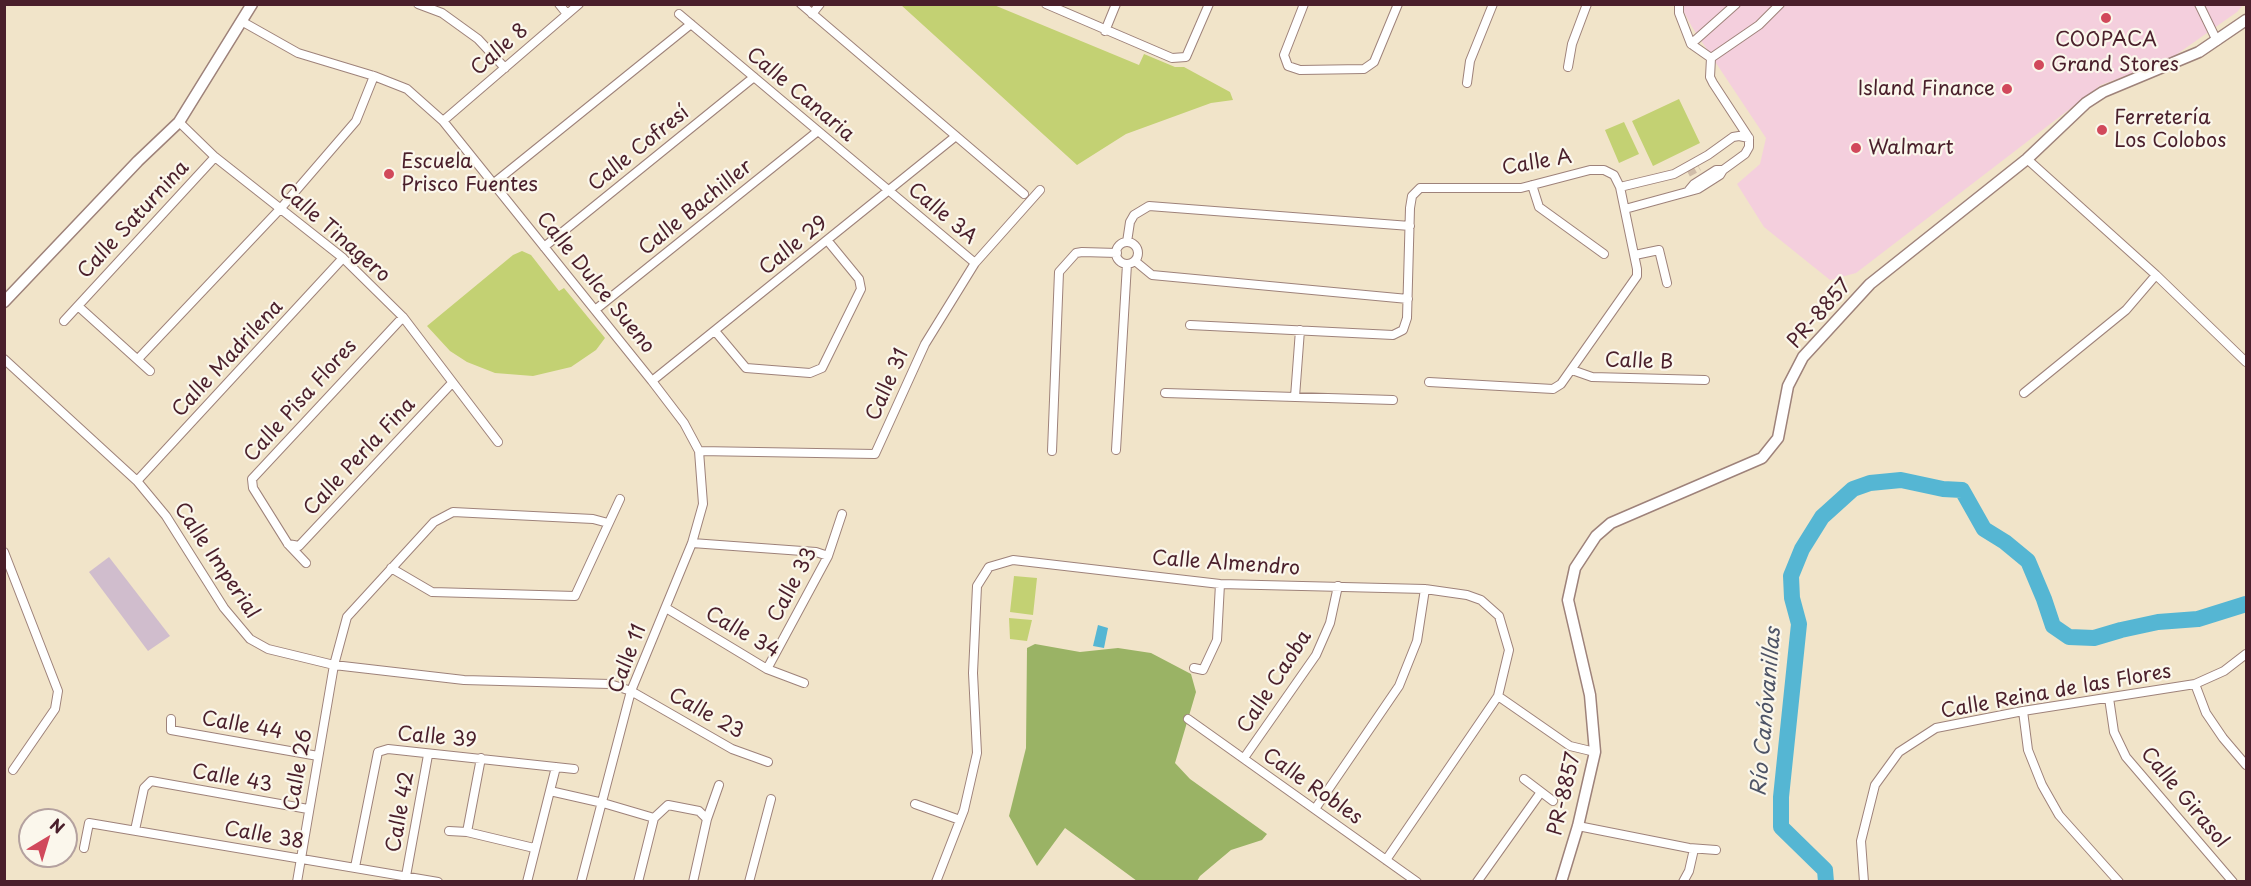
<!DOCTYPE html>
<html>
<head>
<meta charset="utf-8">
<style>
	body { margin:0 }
	#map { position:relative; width:2251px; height:886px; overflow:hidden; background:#f1e4c9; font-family:"Playpen Sans",sans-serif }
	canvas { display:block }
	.frame { position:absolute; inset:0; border:6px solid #4a1f2b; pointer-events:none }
	.north { position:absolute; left:18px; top:808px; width:60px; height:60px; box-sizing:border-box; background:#fbf7ec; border:2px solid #b4a19f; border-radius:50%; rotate:38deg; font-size:16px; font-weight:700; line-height:24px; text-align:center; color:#4a1f2b }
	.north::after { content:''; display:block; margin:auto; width:21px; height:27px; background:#d1495b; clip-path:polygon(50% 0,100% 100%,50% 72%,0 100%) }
</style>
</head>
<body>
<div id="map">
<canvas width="2251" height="886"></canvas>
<div class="frame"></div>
<div class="north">N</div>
</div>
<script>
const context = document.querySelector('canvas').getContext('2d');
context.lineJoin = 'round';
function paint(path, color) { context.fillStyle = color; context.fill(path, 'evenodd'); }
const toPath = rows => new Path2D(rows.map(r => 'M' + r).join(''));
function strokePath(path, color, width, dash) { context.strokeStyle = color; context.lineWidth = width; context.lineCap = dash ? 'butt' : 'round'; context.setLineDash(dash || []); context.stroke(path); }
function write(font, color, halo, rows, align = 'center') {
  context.font = font + ' "Playpen Sans",sans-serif'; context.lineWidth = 4.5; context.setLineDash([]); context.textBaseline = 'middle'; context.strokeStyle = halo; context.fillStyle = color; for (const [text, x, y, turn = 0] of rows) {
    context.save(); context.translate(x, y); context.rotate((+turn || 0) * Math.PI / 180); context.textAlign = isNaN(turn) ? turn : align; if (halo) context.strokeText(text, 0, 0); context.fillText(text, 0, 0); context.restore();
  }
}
paint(toPath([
	[1680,5,2243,5,2237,12,2170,59,2101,85,1856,273,1830,280,1764,227,1737,184,1760,164,1766,138,1692,27]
]), '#f4cfdd');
paint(toPath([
	[109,557,170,636,148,651,89,572]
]), '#d0bdcd');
paint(toPath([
	[901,5,994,5,1139,65,1144,54,1175,67,1184,67,1230,92,1233,100,1211,103,1126,134,1077,165],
	[1679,99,1700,143,1653,166,1632,121],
	[1624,122,1639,154,1619,163,1605,130],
	[522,251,531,255,559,291,564,288,605,338,596,350,571,367,533,376,495,373,467,362,450,351,427,326,513,255],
	[1014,576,1037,578,1033,615,1010,612],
	[1009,618,1032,620,1027,641,1010,639]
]), '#c3d173');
paint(toPath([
	[1035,644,1080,652,1118,648,1151,653,1191,674,1196,692,1175,763,1190,779,1267,834,1262,840,1231,850,1200,876,1197,881,1137,881,1065,828,1037,866,1009,816,1026,748,1027,648]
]), '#9ab365');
paint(toPath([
	[1098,625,1108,628,1104,648,1093,646]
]), '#55b6d3');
strokePath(toPath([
	[1826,882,1825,870,1781,827,1781,797,1799,624,1792,598,1791,576,1802,549,1822,517,1853,489,1870,483,1901,480,1943,489,1962,490,1984,529,2005,542,2028,561,2044,599,2053,626,2069,637,2094,638,2121,630,2158,622,2198,619,2246,604]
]), '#55b6d3', 16);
strokePath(toPath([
	[1688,173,1699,167]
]), '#d0bda9', 8, [8, 4]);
const minor = toPath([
	[418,4,442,13,478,39,505,68],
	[559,4,567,14],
	[801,4,1024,194],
	[1046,4,1172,58,1186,57,1209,4],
	[1304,4,1284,55,1288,66,1300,70,1364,69,1374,62,1398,4],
	[1679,4,1679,13,1691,44,1711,58],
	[2199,4,2217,41],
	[679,14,975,263],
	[812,14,820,4],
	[243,22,298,53,374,76,407,89,443,121,652,381,684,423,699,451,703,504,692,543,631,691,581,882],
	[1105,31,1116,4],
	[1691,44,1736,4],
	[1711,58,1710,77,1713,83,1749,138],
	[1711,58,1759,25,1780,4],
	[1568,67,1572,44,1587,4],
	[1467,83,1470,61,1493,4],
	[443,121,579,4],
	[179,122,215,157,343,258,403,317,498,442],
	[2027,159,2156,275,2246,362],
	[494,183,691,24],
	[1532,185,1539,207,1604,254],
	[1620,187,1674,174,1708,155,1733,137,1739,136,1749,138],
	[1689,190,1694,184,1716,170,1723,170],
	[1625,209,1698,189,1720,175,1723,170,1745,154,1749,147,1749,138],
	[1127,242,1130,222,1134,215,1149,206,1410,226],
	'1116 253a11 11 0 1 1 22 0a11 11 0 1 1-22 0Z',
	[544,247,754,77],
	[1635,255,1659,250,1667,283],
	[1135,261,1152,275,1408,299],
	[78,306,150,371],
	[595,310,818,131],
	[64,321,215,157],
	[1190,325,1393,335,1403,330,1407,318,1410,208,1412,196,1420,188,1521,188,1590,170,1604,170,1614,175,1620,187,1637,269,1637,276,1561,384,1553,389,1429,382],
	[715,331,746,368,810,373,822,368,861,289,859,279,827,240],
	[4,359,137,481,166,516,224,608,250,639,268,649,334,665,464,680,610,684,631,691,732,749,768,762],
	[138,359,281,208,356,121,374,76],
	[1572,370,1592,377,1705,380],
	[652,381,956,136],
	[1165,393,1393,400],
	[2024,393,2126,310,2156,275],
	[1295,397,1300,330],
	[1116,450,1127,264],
	[699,451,875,454,925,344,975,263,1040,190],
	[1052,451,1059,272,1076,253,1082,252,1117,253],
	[137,481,343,258],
	[692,543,816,552,828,556],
	[288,544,299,546,452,383],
	[4,552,58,691,55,709,13,770],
	[306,563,288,544,253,488,252,479,403,317],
	[391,568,432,592,575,596,620,499],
	[666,608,767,669,804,683],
	[1194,668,1203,670,1217,640,1220,584],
	[767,669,828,556,842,514],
	[2195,684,2206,713,2223,738,2246,765],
	[1498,696,1570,746,1595,752],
	[2109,698,2114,732,2126,757,2233,882],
	[2023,711,2028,750,2042,785,2059,815,2119,882],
	[171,719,171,730,318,756],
	[1188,719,1417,882],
	[1244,758,1316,655,1330,623,1338,586],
	[1524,779,1553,801],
	[550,791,603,803,654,818,668,805,699,811,707,819,693,882],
	[915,804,960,820],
	[1315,809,1399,686,1417,641,1425,589],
	[707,819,719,785],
	[1578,826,1689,848,1716,850],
	[135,830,144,788,151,781,308,809],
	[449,831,467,832,534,848],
	[467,832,481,758],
	[84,848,89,823,438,882],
	[355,867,378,752,388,749,574,769],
	[406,876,428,755],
	[297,882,334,665,347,617,434,522,453,512,593,519,608,523],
	[527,882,556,767],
	[638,882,654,818],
	[749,882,771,799],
	[936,882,964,810,977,753,973,673,977,586,989,567,1013,560,1220,584,1425,589,1467,595,1481,600,1499,616,1509,650,1498,696,1386,860],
	[1477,882,1541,792],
	[1683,882,1689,871,1694,849],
	[1864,882,1861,841,1875,785,1899,752,1936,728,2023,711,2195,684,2224,671,2246,654]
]);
const tertiary = toPath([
	[4,302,138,161,179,122,252,4],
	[1561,882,1578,826,1595,752,1590,695,1568,600,1575,568,1596,536,1611,523,1762,458,1778,438,1788,386,1803,357,1870,284,2027,159,2086,103,2103,92,2199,52,2246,20]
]);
strokePath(minor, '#9e827a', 10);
strokePath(tertiary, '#9e827a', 13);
strokePath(minor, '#fff', 8);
strokePath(tertiary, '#fff', 10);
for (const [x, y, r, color] of [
	[2106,18,6,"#d1495b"],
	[2039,65,6,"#d1495b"],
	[2007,89,6,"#d1495b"],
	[2102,130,6,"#d1495b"],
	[1856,148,6,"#d1495b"],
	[389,174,6,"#d1495b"]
]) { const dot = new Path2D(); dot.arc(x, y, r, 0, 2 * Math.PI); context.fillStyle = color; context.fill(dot); strokePath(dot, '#fbf7ec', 2); }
write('20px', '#4a1f2b', '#fbf7ec', [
	["COOPACA",2106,40,"center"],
	["Grand Stores",2051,65],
	["Island Finance",1995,89,"right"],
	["Ferretería",2114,118],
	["Los Colobos",2114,141],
	["Walmart",1868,148],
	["Escuela",401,162],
	["Prisco Fuentes",401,185]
], 'left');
write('20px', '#4a1f2b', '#fbf7ec', [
	["Calle 8",500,50,-41],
	["Calle Canaria",800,95,40],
	["Calle Cofresí",639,149,-39],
	["Calle A",1537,163,-10],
	["Calle Bachiller",696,208,-39],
	["Calle 3A",942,214,40],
	["Calle Saturnina",134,220,-47],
	["Calle Tinagero",334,233,41],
	["Calle 29",794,246,-39],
	["Calle Dulce Sueno",595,283,51],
	["PR-8857",1820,314,-49],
	["Calle Madrilena",228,359,-47],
	["Calle B",1639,362,2],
	["Calle 31",888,385,-66],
	["Calle Pisa Flores",301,401,-48],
	["Calle Perla Fina",360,457,-47],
	["Calle Imperial",216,561,56],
	["Calle Almendro",1226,564,4],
	["Calle 33",793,585,-62],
	["Calle 34",742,633,30],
	["Calle 11",628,659,-69],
	["Calle Caoba",1275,682,-57],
	["Calle Reina de las Flores",2056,692,-10],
	["Calle 23",706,714,29],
	["Calle 44",242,726,10],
	["Calle 39",437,738,5],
	["Calle 26",299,770,-80],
	["Calle 43",232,779,10],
	["Calle Robles",1312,787,35],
	["PR-8857",1565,794,-77],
	["Calle Girasol",2184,798,50],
	["Calle 42",401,812,-80],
	["Calle 38",264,836,10]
]);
write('italic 21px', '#4e5466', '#fbf7ec', [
	["Río Canóvanillas",1767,712,-85]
]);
</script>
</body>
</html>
